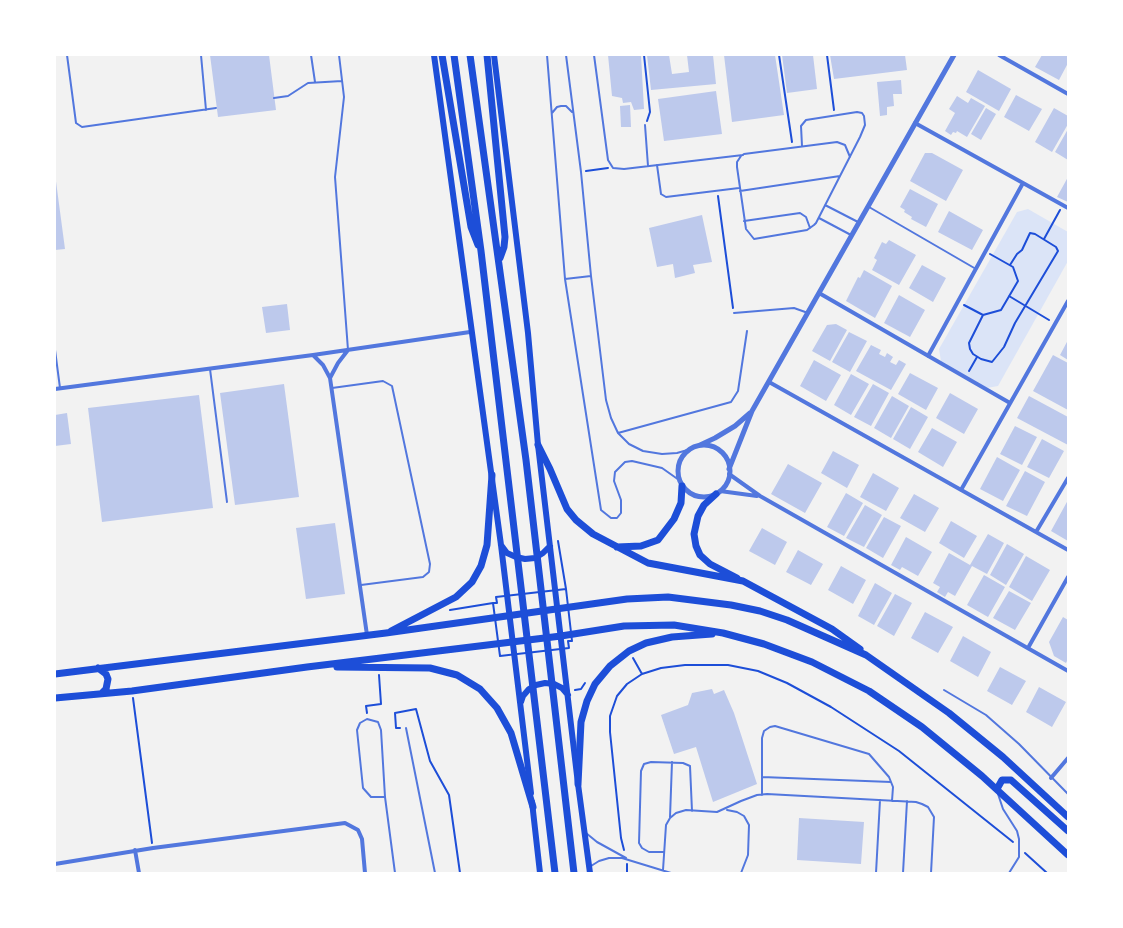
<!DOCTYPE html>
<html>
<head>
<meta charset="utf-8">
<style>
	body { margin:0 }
	#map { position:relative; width:1123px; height:928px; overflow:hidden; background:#f2f2f2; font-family:"Work Sans",sans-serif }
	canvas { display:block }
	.frame { position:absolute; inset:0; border:56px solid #fff; pointer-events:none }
</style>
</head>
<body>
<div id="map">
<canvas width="1123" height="928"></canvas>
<div class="frame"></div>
</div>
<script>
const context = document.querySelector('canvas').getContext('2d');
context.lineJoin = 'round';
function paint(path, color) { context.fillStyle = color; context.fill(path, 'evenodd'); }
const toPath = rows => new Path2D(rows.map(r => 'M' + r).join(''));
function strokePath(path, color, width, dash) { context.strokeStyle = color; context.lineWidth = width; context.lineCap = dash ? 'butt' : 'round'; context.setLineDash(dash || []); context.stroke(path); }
paint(toPath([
	[1028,209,1068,232,1068,261,998,386,987,388,941,361,939,349,1017,212]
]), '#dbe4f7');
paint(toPath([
	[210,55,269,55,276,110,218,117],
	[608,55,641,55,644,109,634,110,631,102,623,103,622,98,612,96],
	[647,55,669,55,672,74,689,72,687,55,713,55,716,84,651,90],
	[724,55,775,55,784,115,732,122],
	[782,55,813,55,817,89,787,93],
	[830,55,905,55,907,70,834,79],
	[1042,55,1068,55,1068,63,1059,80,1035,67],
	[978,70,1011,89,999,111,966,92],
	[901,80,902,94,893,94,894,106,887,107,887,115,880,116,877,82],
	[716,91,722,134,664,141,658,99],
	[1016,95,1042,109,1029,131,1004,117],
	[957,96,968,103,971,98,985,106,967,137,957,131,956,133,953,132,951,135,945,131,955,113,949,109],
	[630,105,631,127,621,127,620,106],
	[986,108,996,114,981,140,971,134],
	[1054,108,1068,116,1068,124,1052,152,1035,142],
	[1068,129,1068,160,1055,152],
	[925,153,932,153,963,170,946,201,910,181],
	[55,174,65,249,55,250],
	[1068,177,1068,202,1057,197],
	[910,189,938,204,926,227,911,219,912,217,904,212,905,210,900,207],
	[949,211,983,230,972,250,938,232],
	[702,215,712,262,693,265,695,273,675,278,673,264,657,267,649,228],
	[889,240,916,255,899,285,872,270,877,260,874,258,882,242,886,244],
	[922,265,946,278,933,302,909,288],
	[864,270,892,286,875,318,846,301,858,277,860,278],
	[899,295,925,310,910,337,884,323],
	[287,304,290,330,266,333,262,307],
	[836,324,847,330,830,361,812,351,827,325],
	[849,332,867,341,850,372,832,362],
	[1068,340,1068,360,1060,355],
	[871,345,881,350,879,354,885,357,887,353,893,357,890,362,896,365,899,360,906,364,891,390,856,371],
	[1053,355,1068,363,1068,410,1033,391],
	[814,360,841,375,826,401,800,386],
	[910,373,938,388,926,410,898,394],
	[851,374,869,384,851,415,834,405],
	[284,384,299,497,235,505,220,393],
	[873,384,889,393,871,426,854,417],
	[950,393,978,409,964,434,936,418],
	[199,395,213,508,102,522,88,408],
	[892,396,909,406,891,438,874,428],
	[1029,396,1068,417,1068,445,1017,418],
	[911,407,928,417,910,449,893,439],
	[67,413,71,444,55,446,55,415],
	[1015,426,1037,437,1022,465,1000,454],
	[932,428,957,442,943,467,918,452],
	[1042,439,1064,451,1049,478,1027,467],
	[833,451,859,465,847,488,821,473],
	[997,457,1020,470,1003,501,980,489],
	[788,464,822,483,805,513,771,494],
	[1025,471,1045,482,1027,516,1006,506],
	[873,473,899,488,886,511,860,497],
	[846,493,863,503,844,536,827,527],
	[914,494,939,508,925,532,900,518],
	[1068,500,1068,541,1051,531],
	[865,505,882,515,864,547,846,538],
	[884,517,901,526,883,558,866,548],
	[951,521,977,536,964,558,939,543],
	[335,523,345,594,306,599,296,528],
	[762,528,787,542,775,565,749,551],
	[988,534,1004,543,987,574,972,566,955,596,948,592,945,597,937,592,940,587,933,583,949,553,970,565],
	[906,537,932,552,918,576,902,567,900,570,891,565],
	[1007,544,1024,554,1006,585,990,575],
	[798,550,823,564,811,585,786,572],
	[1026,556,1050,570,1032,601,1009,587],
	[841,566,866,580,853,604,828,590],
	[984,575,1005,587,988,617,967,605],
	[875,583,892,593,874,625,858,616],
	[1009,591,1031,603,1015,630,993,618],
	[895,594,912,603,894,636,877,626],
	[925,612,953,627,938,653,911,638],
	[1063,617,1068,620,1068,659,1066,663,1054,656,1049,642],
	[963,636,991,652,978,677,950,661],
	[1000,667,1026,681,1012,705,987,691],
	[1039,687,1066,702,1052,727,1026,712],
	[712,689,714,694,724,690,734,713,757,784,713,802,696,747,674,754,661,715,688,705,692,693],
	[799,818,864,822,861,864,797,860]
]), '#bdc9ec');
strokePath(toPath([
	[644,55,650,112,647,121],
	[779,55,792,142],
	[827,55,834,110],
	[586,171,608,168],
	[718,196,733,308],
	[1044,239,1060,210],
	[1009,296,1049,320],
	[964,305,983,315,1001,310,1018,281,1013,267,990,254],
	[983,315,969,343,970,349,973,354,981,359,992,362,1004,347,1015,323,1058,251,1056,247,1035,234,1030,233,1022,250,1017,254,1010,265],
	[969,371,977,357],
	[558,541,566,589],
	[566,589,572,641,568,641,569,648,500,656,493,603,497,603,496,597,566,589],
	[450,610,493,603],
	[633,658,642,674],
	[575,690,581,689,585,683],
	[133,698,152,843],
	[367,713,366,706,381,704,379,675],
	[400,728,396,728,395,713,416,709,430,761,449,795,460,873],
	[624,850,621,838,610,732,610,716,617,696,627,684,642,674,661,668,685,665,728,665,758,671,787,683,831,707,899,751,1013,842],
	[1025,853,1047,873],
	[627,864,627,873]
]), '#1d4ed8', 2);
strokePath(toPath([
	[67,55,76,123,82,127,216,108],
	[201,55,206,110],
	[311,55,315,82],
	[339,55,344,97,335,177,348,350],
	[547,55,565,279,601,510,611,518,617,518,621,513,621,500,614,481,615,472,625,462,632,461,662,468,679,480],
	[566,55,581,172,591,276,606,400,611,418,618,433,629,444,643,451,662,454,677,453,691,449],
	[594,55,608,160,613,168,624,169,743,155],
	[274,98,288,96,308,83,342,81],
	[552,113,557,107,561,106,566,106,572,112],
	[645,125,648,166],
	[802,146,801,126,806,120,857,112,862,113,864,116,865,125,860,137,840,176,816,223,814,225,807,230,754,239,746,229,737,167,737,162,741,156,744,154,837,142,845,145,850,157],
	[657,165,661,194,666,197,739,188],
	[740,191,840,176],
	[825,205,858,222],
	[869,207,976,269],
	[819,218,851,235],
	[744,221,800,213,806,217,810,228],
	[565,279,591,276],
	[734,313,794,308,808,313],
	[55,350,60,388],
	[210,369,227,502],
	[332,388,383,381,392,386,430,564,429,572,423,577,361,585],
	[618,433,731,402,738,391,747,331],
	[944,690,986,715,1019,744,1068,794],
	[406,728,435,873],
	[762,777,891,782],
	[998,794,1003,809,1017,831,1019,839,1019,857,1009,873],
	[762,795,762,738,764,731,770,727,775,726,869,754,889,777,893,787,892,801],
	[385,797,371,797,363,788,357,730,360,723,367,719,378,722,381,730,385,797,395,873],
	[727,810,737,812,744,816,749,825,748,855,741,873],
	[670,817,672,762],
	[586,833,597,842,626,858],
	[664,852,649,852,642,848,639,843,641,771,644,764,651,762,683,763,690,766,692,811],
	[591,866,599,861,609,858,622,858,671,873],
	[663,870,666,825,670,818,676,813,686,810,717,812,741,801,757,795,767,794,916,802,922,804,928,807,934,817,931,873],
	[876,873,880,800],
	[903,873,907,801]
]), '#5277de', 2);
strokePath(toPath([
	[999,55,1068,94],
	[915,123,1068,208],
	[819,293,1010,403],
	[313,355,323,365,330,378,367,635],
	[928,356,1023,183],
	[330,378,338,363,348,350],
	[769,382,1068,550],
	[55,389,313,355,470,332],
	[729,474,760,496,1068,671],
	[961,490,1068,301],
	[720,491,757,496],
	[1036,532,1068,478],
	[1028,648,1068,577],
	[1051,778,1068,758],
	[135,850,139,873],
	[55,864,153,848,345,823,358,830,362,839,365,873]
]), '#5277de', 4);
strokePath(toPath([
	[700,445,715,438,735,426,750,413],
	'678 471a26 26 0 1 1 52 0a26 26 0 1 1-52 0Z',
	[729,469,752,411,954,55]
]), '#5277de', 5);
strokePath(toPath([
	[434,55,501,545,531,793],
	[494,55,528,333,538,445,578,784,590,873],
	[501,545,507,553,516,557,525,559,535,558,543,553,550,546],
	[521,702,523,696,529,689,536,685,545,683,554,684,562,688,568,695],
	[532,802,540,873]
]), '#1d4ed8', 6);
strokePath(toPath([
	[538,445,550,469,567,509,576,520,593,534,648,563,743,581,832,629,860,649],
	[716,494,704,505,698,516,694,534,696,546,700,555,710,564,737,578],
	[617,547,641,546,658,540,674,519,681,503,682,486],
	[391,631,456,597,472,582,481,566,487,545,492,475],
	[337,667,430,668,457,675,480,689,497,708,511,733,533,807],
	[98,668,106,674,108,679,106,689,102,693],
	[55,674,386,633,627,599,668,597,731,605,760,611,787,620,866,655,949,713,1003,757,1068,817],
	[55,698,132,691,307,667,561,636,624,626,674,625,723,633,764,644,812,662,869,691,922,727,982,776,1068,855],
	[578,784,581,722,587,701,595,684,610,666,629,651,646,643,672,637,712,634],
	[997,789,1002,780,1011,780,1068,831]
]), '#1d4ed8', 7);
strokePath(toPath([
	[442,55,471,227,478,245],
	[454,55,481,251,555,873],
	[470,55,526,460,574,873],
	[487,55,505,237,504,247,500,258]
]), '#1d4ed8', 7);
</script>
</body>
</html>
